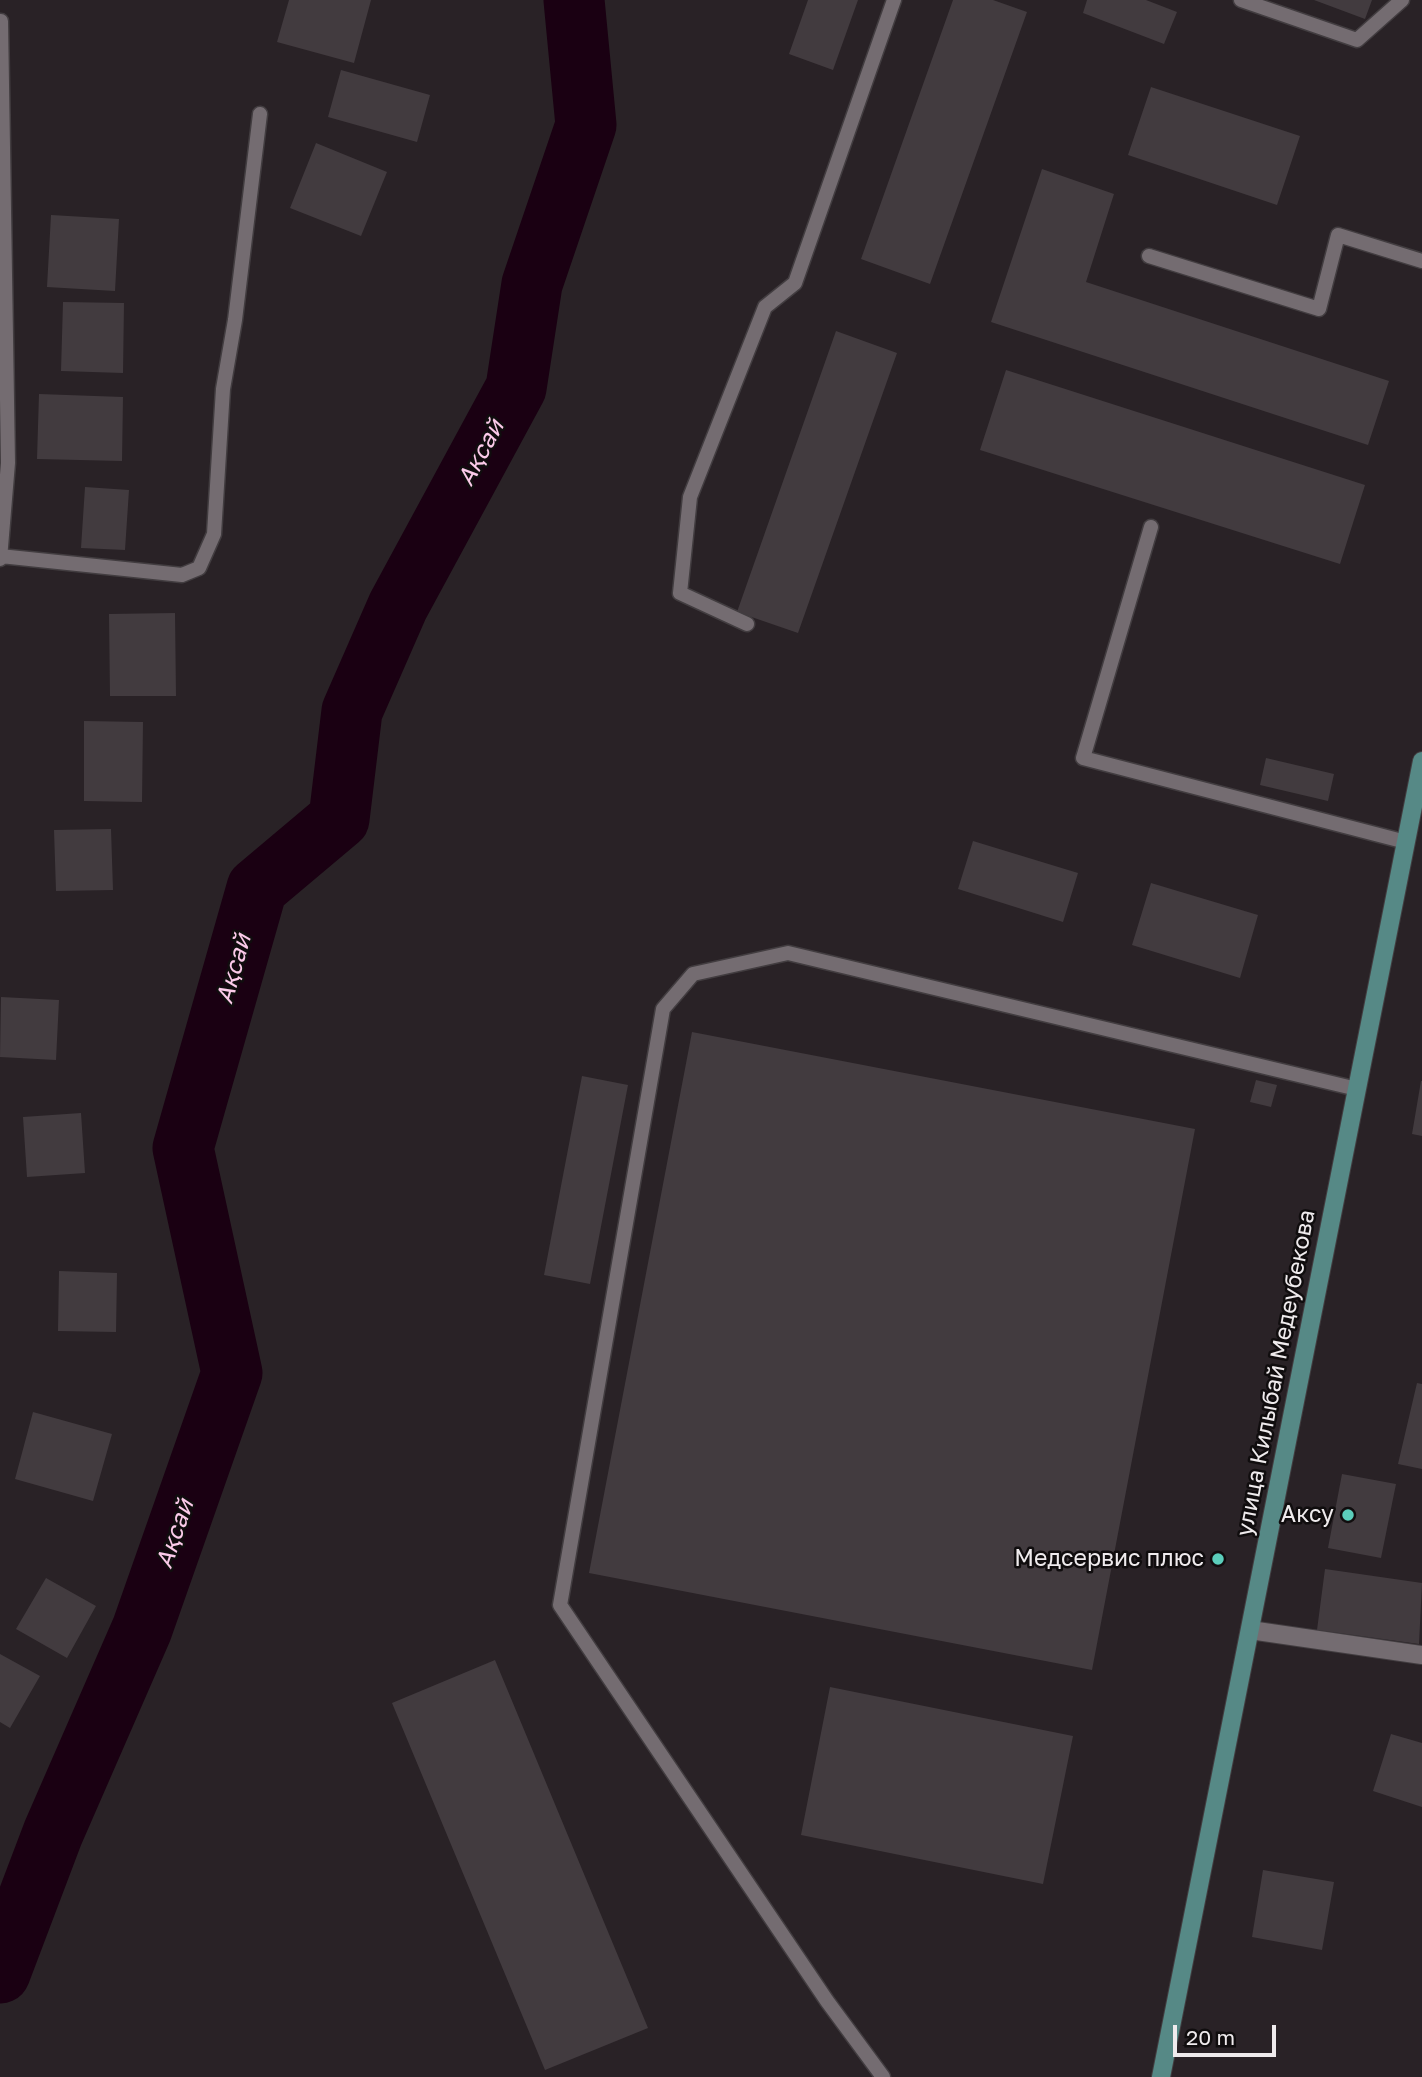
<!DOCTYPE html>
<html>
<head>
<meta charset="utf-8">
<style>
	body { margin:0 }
	#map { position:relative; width:1422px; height:2077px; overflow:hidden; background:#292226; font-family:"Golos Text",sans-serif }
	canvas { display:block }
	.scale { position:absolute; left:1173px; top:2025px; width:103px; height:32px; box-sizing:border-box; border:4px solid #efebed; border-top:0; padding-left:9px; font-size:21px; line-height:24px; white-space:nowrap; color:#efebed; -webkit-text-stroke:5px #100d0e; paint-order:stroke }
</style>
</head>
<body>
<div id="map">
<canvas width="1422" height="2077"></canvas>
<div class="scale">20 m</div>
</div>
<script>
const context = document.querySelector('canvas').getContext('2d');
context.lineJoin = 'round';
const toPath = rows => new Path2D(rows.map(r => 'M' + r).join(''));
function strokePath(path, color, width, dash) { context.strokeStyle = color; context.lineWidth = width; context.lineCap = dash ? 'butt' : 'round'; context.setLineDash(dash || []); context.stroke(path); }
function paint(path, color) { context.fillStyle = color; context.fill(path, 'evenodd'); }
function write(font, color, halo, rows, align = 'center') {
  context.font = font + ' "Golos Text",sans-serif'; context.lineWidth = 5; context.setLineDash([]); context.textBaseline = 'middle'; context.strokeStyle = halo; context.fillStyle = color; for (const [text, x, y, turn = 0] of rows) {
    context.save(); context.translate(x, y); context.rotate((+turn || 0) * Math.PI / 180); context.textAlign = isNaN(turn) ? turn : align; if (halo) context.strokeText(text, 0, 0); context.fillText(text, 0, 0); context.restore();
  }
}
strokePath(toPath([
	[0,1973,53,1833,142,1629,232,1373,183,1148,257,888,339,819,352,711,398,606,516,388,532,284,586,125,574,0]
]), '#1a0012', 61);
paint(toPath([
	[289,0,371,0,354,63,277,42],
	[808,0,858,0,833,70,789,54],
	[953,0,993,0,1027,12,930,284,861,259],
	[1087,0,1146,0,1177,12,1164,44,1083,13],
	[1314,0,1372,0,1365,19],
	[341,70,430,95,417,142,328,117],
	[1151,87,1300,136,1277,205,1128,155],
	[316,143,387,172,361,236,290,208],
	[1042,169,1114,194,1086,282,1389,381,1368,445,991,322],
	[51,215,119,219,115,291,47,287],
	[63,302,124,303,123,373,61,371],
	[836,331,897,353,798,633,737,612],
	[1006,370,1365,485,1340,564,980,450],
	[39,394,123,397,122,461,37,459],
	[85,487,129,490,125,550,81,548],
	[175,613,176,696,110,696,109,614],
	[84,721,143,722,142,802,84,801],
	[1266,758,1334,774,1328,801,1260,785],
	[111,829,113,890,56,891,54,830],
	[973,841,1078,873,1063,922,958,889],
	[1151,883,1258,915,1240,978,1132,945],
	[1,997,59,1000,56,1060,0,1057],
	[692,1032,1195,1129,1092,1670,589,1573],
	[582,1076,628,1085,590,1284,544,1275],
	[1256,1080,1277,1085,1271,1107,1250,1102],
	[1421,1081,1422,1081,1422,1136,1412,1134],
	[81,1113,85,1173,27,1177,23,1117],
	[59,1271,117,1273,116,1332,58,1331],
	[1417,1383,1422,1384,1422,1469,1398,1464],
	[33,1412,112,1434,93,1501,15,1479],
	[1342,1474,1396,1484,1381,1558,1328,1548],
	[1325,1569,1422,1583,1419,1644,1317,1630],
	[46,1578,96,1606,67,1658,16,1629],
	[0,1654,40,1676,10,1728,0,1722],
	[495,1660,648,2028,545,2070,392,1703],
	[830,1687,1073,1736,1043,1884,801,1835],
	[1391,1734,1422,1743,1422,1807,1373,1791],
	[1263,1870,1334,1882,1322,1950,1252,1937]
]), '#423b3f');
const service = toPath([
	[1241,0,1357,40,1402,0],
	[1149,256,1319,309,1338,235,1422,261],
	[1151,527,1083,758,1406,842],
	[0,556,182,575,199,568,214,534,223,389,235,320,260,114],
	[0,559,8,463,1,21],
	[747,624,680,593,690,497,765,307,795,283,894,0],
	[883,2077,827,2001,560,1605,663,1009,693,974,788,953,1357,1089]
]);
const minor = toPath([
	[1250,1630,1422,1655]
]);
const secondary = toPath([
	[1161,2077,1422,761]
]);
strokePath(service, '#423d40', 17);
strokePath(minor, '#423d40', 20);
strokePath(secondary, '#423d40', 20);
strokePath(service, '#746c71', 14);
strokePath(minor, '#746c71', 18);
strokePath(secondary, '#568986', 18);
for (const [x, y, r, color] of [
	[1348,1515,7,"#5bcebb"],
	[1218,1559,7,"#5bcebb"]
]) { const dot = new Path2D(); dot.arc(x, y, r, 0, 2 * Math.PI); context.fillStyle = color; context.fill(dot); strokePath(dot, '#100d0e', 2.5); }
write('23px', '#efebed', '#100d0e', [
	["улица Килыбай Медеубекова",1276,1373,-79]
]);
write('23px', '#efebed', '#100d0e', [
	["Аксу",1334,1515],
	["Медсервис плюс",1204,1559]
], 'right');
write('italic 24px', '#fbcae9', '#100d0e', [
	["Ақсай",481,453,-62],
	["Ақсай",234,969,-74],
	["Ақсай",175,1534,-71]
]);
</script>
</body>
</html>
